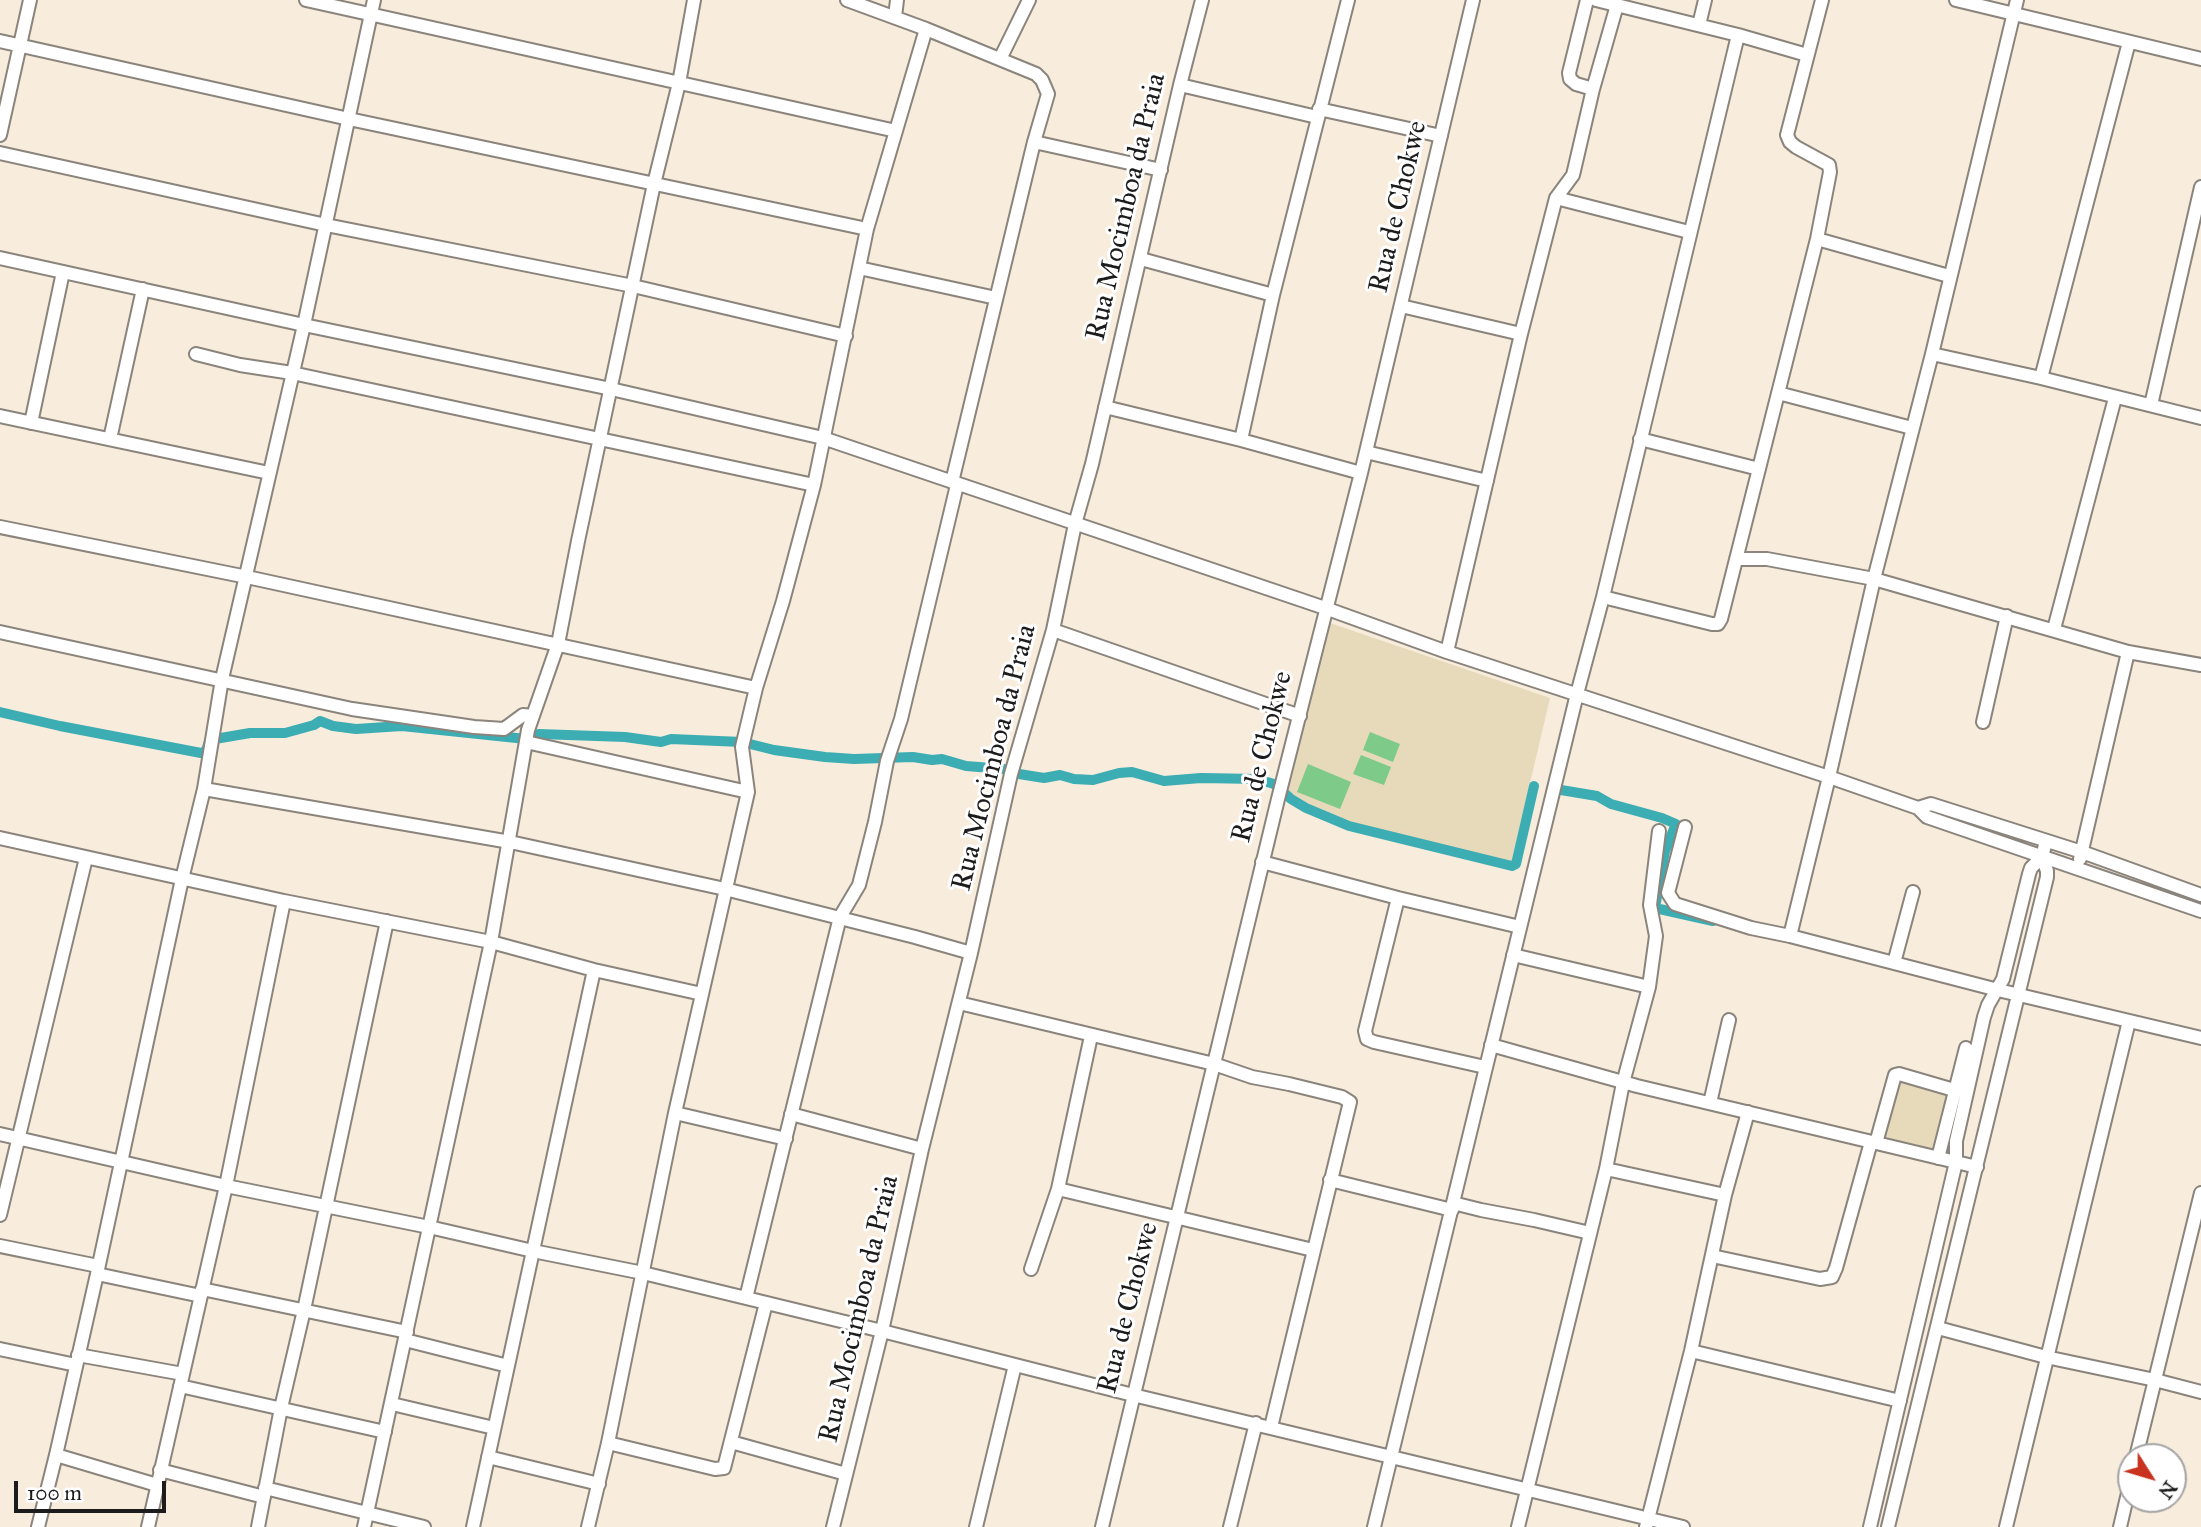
<!DOCTYPE html>
<html>
<head>
<meta charset="utf-8">
<style>
	body { margin:0 }
	#map { position:relative; width:2201px; height:1527px; overflow:hidden; background:#f8ecdc; font-family:"IM FELL Great Primer",serif }
	canvas { display:block }
	.north { position:absolute; left:2117px; top:1443px; width:70px; height:70px; box-sizing:border-box; background:#fff; border:2px solid #a4a4a4; border-radius:50%; rotate:127deg; font-size:19px; font-weight:700; line-height:28px; text-align:center; color:#1c1c1c }
	.north::after { content:''; display:block; margin:auto; width:24px; height:32px; background:#c8321e; clip-path:polygon(50% 0,100% 100%,50% 72%,0 100%) }
	.scale { position:absolute; left:14px; top:1481px; width:152px; height:32px; box-sizing:border-box; border:4px solid #1c1c1c; border-top:0; padding-left:9px; font-size:21px; line-height:24px; white-space:nowrap; color:#1c1c1c; -webkit-text-stroke:5px #fff; paint-order:stroke }
</style>
</head>
<body>
<div id="map">
<canvas width="2201" height="1527"></canvas>
<div class="north">N</div>
<div class="scale">100 m</div>
</div>
<script>
const context = document.querySelector('canvas').getContext('2d');
context.lineJoin = 'round';
function paint(path, color) { context.fillStyle = color; context.fill(path, 'evenodd'); }
const toPath = rows => new Path2D(rows.map(r => 'M' + r).join(''));
function strokePath(path, color, width, dash) { context.strokeStyle = color; context.lineWidth = width; context.lineCap = dash ? 'butt' : 'round'; context.setLineDash(dash || []); context.stroke(path); }
function write(font, color, halo, rows, align = 'center') {
  context.font = font + ' "IM FELL Great Primer",serif'; context.lineWidth = 6; context.setLineDash([]); context.textBaseline = 'middle'; context.strokeStyle = halo; context.fillStyle = color; for (const [text, x, y, turn = 0] of rows) {
    context.save(); context.translate(x, y); context.rotate((+turn || 0) * Math.PI / 180); context.textAlign = isNaN(turn) ? turn : align; if (halo) context.strokeText(text, 0, 0); context.fillText(text, 0, 0); context.restore();
  }
}
paint(toPath([
	[1330,623,1550,698,1511,864,1366,829,1311,808,1288,791],
	[1897,1078,1948,1091,1933,1150,1881,1137]
]), '#e6daba');
paint(toPath([
	[1370,732,1400,744,1393,762,1363,750],
	[1361,755,1391,767,1384,785,1353,774],
	[1308,764,1351,782,1340,809,1297,792]
]), '#7eca89');
strokePath(toPath([
	[0,712,60,726,201,753,206,751,209,741],
	[215,739,250,733,285,733,314,725,320,721,333,726,356,729,402,726,526,739,539,734,625,737,661,742,671,739,742,742,774,750,825,757,854,759,913,757,932,760,942,759,966,766,1004,769,1019,774,1044,778,1060,775,1074,779,1093,780,1119,773,1132,772,1164,781,1201,778,1257,779,1274,784,1291,799,1306,808,1349,826,1512,866,1516,864,1534,786],
	[1555,789,1597,796,1611,804,1662,818,1676,824,1665,851,1655,908,1713,921]
]), '#3badb3', 10);
const minor = toPath([
	[306,0,896,131],
	[847,0,926,29,1036,74,1042,80,1048,94,1034,142,952,482],
	[1587,0,1569,73,1570,79,1576,84,1593,89],
	[1596,0,1738,35,1807,55],
	[1956,0,2201,59],
	[895,17,897,0],
	[1699,25,1705,0],
	[0,41,349,119,867,229],
	[1000,59,1029,0],
	[1180,85,1317,117],
	[1319,109,1441,136],
	[0,135,30,0],
	[1034,142,1161,170],
	[0,153,326,225,633,286,846,336],
	[1556,198,1689,232],
	[1817,239,1949,276],
	[0,258,304,325,611,389,823,438,1325,608,1447,652,1829,777,1918,808,1927,817,2201,911],
	[1141,259,1273,295],
	[859,268,996,298],
	[1401,306,1521,334],
	[196,354,240,365,292,373,814,485],
	[1932,354,2041,378,2201,418],
	[2041,378,2129,42],
	[1778,393,1912,428],
	[2151,405,2201,187],
	[1105,407,1241,440,1361,473],
	[0,416,269,473],
	[31,423,63,272],
	[110,439,143,289],
	[1640,439,1759,469],
	[1241,440,1273,295,1348,0],
	[1366,452,1487,481],
	[0,527,247,577,756,688],
	[1736,559,1767,559,1874,579,2128,652,2201,665],
	[1603,597,1712,624,1718,624,1721,619,1817,239,1830,172,1829,165,1796,147,1790,142,1787,135,1822,0],
	[2054,629,2115,398],
	[1053,630,1300,716],
	[0,632,352,709,474,727,504,729,523,715,533,716],
	[1447,652,1521,334,1556,198,1573,175,1593,89,1617,5],
	[1983,722,2007,616],
	[526,742,748,792],
	[204,789,510,842,725,889,915,937,971,953],
	[1918,808,1931,804,2082,852,2201,895],
	[1685,827,1668,893,1675,904,1751,928,1790,936,1998,990,2201,1038],
	[0,838,284,901,491,942,594,970,702,994],
	[2080,859,2128,652],
	[1262,862,1398,898,1520,927],
	[1398,898,1365,1031,1367,1039,1374,1042,1485,1067],
	[1790,936,1829,777,1874,579,1932,354,2017,0],
	[1513,955,1649,987],
	[1894,963,1913,892],
	[959,1003,1214,1064,1252,1077,1289,1084,1342,1097,1350,1102,1271,1427],
	[1491,1045,1637,1086,1977,1167],
	[1710,1103,1729,1020],
	[675,1113,786,1139],
	[791,1114,922,1149],
	[0,1134,226,1186,429,1227,533,1251,643,1273,882,1331,1133,1395,1683,1527],
	[1876,1143,1895,1075,1899,1074,1954,1090],
	[1938,1158,1966,1048],
	[1606,1169,1725,1195],
	[1330,1180,1452,1210],
	[1058,1189,1313,1250],
	[1453,1203,1481,1210,1534,1220,1590,1233],
	[0,1215,86,858],
	[0,1246,98,1266],
	[1712,1256,1820,1279,1832,1277,1836,1268,1871,1142],
	[1031,1269,1058,1189,1091,1036],
	[97,1274,201,1296],
	[202,1289,407,1332],
	[746,1298,840,917,859,885,875,822,887,761,901,719,957,485],
	[1938,1328,2046,1357,2155,1380,2201,1392],
	[405,1340,508,1366],
	[0,1349,76,1365],
	[1691,1351,1900,1401],
	[78,1355,183,1374],
	[180,1386,385,1432],
	[392,1404,494,1428],
	[731,1442,846,1474],
	[608,1443,715,1469,724,1468,766,1303],
	[56,1455,157,1485],
	[488,1457,599,1484],
	[2136,1457,2201,1193],
	[160,1470,264,1497],
	[265,1488,424,1527],
	[38,1527,56,1455,97,1274,182,879,204,789,222,679,304,325,374,0],
	[148,1527,226,1186,284,901],
	[258,1527,281,1408,304,1310,387,921],
	[364,1527,491,942,528,730,558,644,578,541,654,184,679,83,694,0],
	[473,1527,594,970],
	[588,1527,608,1443,675,1113,748,792,742,747,756,688,783,601,814,485,867,229,926,29],
	[833,1527,882,1331,922,1149,971,953,1011,774,1053,630,1075,524,1092,464,1180,85,1202,0],
	[976,1527,1015,1365],
	[1102,1527,1278,799,1361,473,1473,0],
	[1230,1527,1256,1423],
	[1374,1527,1577,694,1603,597,1738,35],
	[1518,1527,1606,1169,1623,1083,1649,987,1656,936,1650,905,1659,831],
	[1646,1527,1691,1351,1725,1195,1748,1112],
	[1870,1527,1956,1162,1956,1141,1984,1017,1988,1005,2003,979,2029,874,2031,868,2042,857,2046,841],
	[1888,1527,2047,877,2047,871,2042,857],
	[2006,1527,2129,1021],
	[2120,1527,2131,1480]
]);
strokePath(minor, '#8a847c', 16);
strokePath(minor, '#fff', 12);
write('28px', '#1c1c1c', '#fff', [
	["Rua Mocimboa da Praia",1127,207,-77],
	["Rua de Chokwe",1399,207,-77],
	["Rua de Chokwe",1263,757,-76],
	["Rua Mocimboa da Praia",995,758,-76],
	["Rua de Chokwe",1129,1308,-76],
	["Rua Mocimboa da Praia",860,1309,-77]
]);
</script>
</body>
</html>
